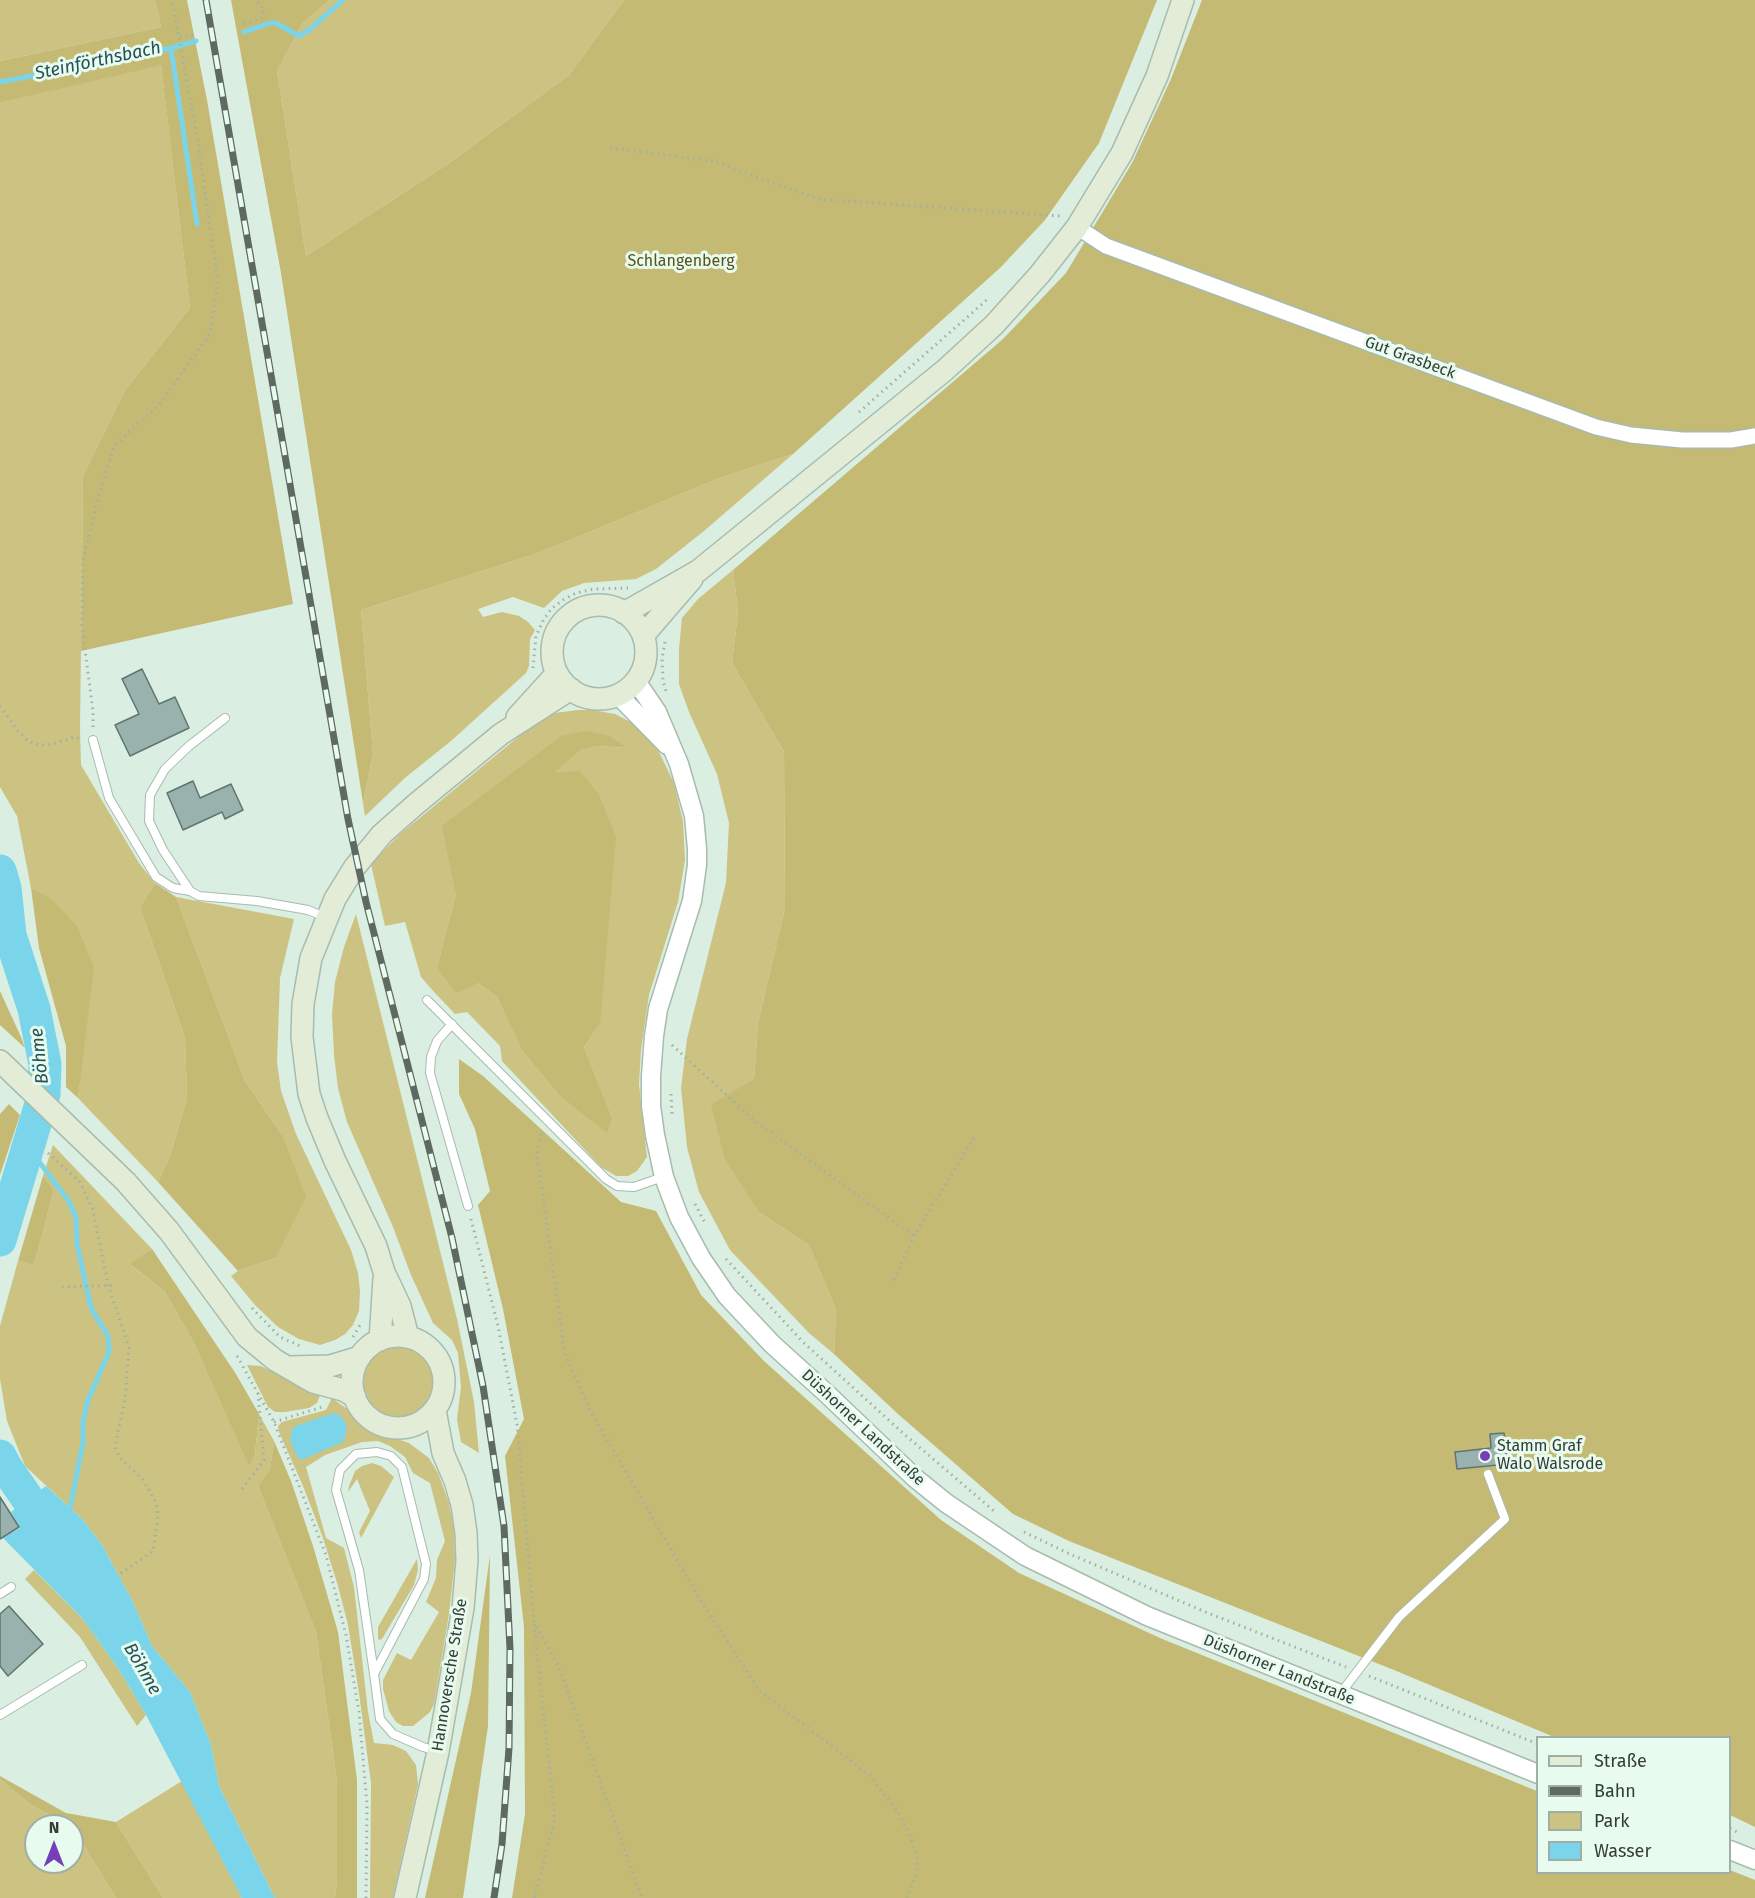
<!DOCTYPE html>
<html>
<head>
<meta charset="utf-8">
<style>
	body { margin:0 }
	#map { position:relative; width:1755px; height:1898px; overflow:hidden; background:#daeee1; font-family:"Fira Sans",sans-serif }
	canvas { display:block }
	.legend { position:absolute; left:1536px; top:1736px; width:195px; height:138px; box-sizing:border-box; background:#e7fbee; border:2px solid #a0afa5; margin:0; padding:8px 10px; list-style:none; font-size:18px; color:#353d38 }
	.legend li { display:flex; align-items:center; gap:12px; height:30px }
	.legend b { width:30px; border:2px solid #a0afa5 }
	.north { position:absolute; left:24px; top:1814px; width:60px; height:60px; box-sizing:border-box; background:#e7fbee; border:2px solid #a0afa5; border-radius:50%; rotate:0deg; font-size:16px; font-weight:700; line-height:24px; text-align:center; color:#353d38 }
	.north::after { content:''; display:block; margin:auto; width:21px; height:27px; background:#7540b7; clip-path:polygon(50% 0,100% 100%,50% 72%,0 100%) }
</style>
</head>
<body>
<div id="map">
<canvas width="1755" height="1898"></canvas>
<ul class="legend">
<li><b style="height:8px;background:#e2ecd6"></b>Straße</li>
<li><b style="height:8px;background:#5e6962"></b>Bahn</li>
<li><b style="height:16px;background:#ccc281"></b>Park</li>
<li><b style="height:16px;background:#7ad5ea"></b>Wasser</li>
</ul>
<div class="north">N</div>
</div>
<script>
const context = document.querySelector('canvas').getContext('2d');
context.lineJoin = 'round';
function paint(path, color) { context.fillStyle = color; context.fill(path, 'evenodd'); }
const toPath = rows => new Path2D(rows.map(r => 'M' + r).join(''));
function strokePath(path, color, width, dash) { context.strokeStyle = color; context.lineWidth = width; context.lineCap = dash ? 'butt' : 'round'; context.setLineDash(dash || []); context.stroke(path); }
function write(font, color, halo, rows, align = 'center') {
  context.font = font + ' "Fira Sans",sans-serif'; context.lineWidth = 6; context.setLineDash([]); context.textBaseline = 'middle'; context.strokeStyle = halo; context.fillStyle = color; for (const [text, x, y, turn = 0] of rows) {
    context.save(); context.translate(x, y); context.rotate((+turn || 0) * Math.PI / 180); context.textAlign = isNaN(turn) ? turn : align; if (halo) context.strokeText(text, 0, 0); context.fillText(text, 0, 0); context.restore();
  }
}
paint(toPath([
	[0,0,155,0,161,27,0,61],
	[329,0,624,0,569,75,448,164,306,256,277,71,302,24],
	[161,64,190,308,125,390,83,476,80,729,81,765,139,863,155,883,140,907,185,1038,187,1098,170,1156,158,1182,78,1098,80,1080,36,891,31,888,17,816,0,787,0,103],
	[793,454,704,531,656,569,636,579,584,583,562,591,544,608,513,597,478,609,483,617,502,612,519,616,528,622,535,630,530,639,529,666,526,673,451,741,406,777,365,816,363,803,373,754,361,610,541,552,722,477],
	[733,570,738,612,732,663,784,752,785,908,758,1023,754,1079,759,1212,809,1245,836,1310,834,1354,809,1333,730,1250,699,1192,687,1147,681,1088,687,1039,726,883,729,823,717,774,689,712,679,684,679,649,682,618,698,599],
	[578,710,592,710,615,714,640,727,659,752,674,783,683,822,685,860,678,902,649,995,641,1050,639,1084,647,1157,637,1171,628,1176,616,1176,601,1167,502,1061,500,1046,467,1012,455,1014,435,993,421,977,405,922,385,926,371,864,399,835,546,714],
	[587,731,626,748,599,746,581,750,553,773,600,1024,584,1047,612,1117,558,1094,522,1051,497,997,478,983,437,967,456,894],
	[176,897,294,919,280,978,277,1062,281,1091,296,1134,351,1250,358,1273,360,1291,359,1311,353,1325,345,1334,335,1340,320,1345,299,1339,278,1327,255,1305,231,1276,238,1271,275,1258,282,1135,245,1081],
	[356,914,457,1319,474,1402,479,1453,461,1442,457,1419,461,1387,458,1353,452,1340,433,1323,411,1275,393,1227,347,1122,338,1088,334,1055,332,1014,335,982,344,947],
	[53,1145,152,1249,131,1265,165,1292,193,1341,249,1465,255,1454,259,1414,274,1441,270,1469,258,1486,316,1632,337,1781,337,1880,335,1898,275,1898,219,1786,211,1745,190,1692,152,1646,133,1602,102,1545,82,1519,25,1466,7,1421,0,1379,0,1326,18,1261,34,1265,54,1190,43,1176],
	'360 1382a37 37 0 1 1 74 0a37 37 0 1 1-74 0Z',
	[247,1365,261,1366,297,1385,321,1393,317,1403,309,1408,285,1412,275,1412,268,1407],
	[332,1398,351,1412,365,1428,409,1443,429,1458,438,1473,449,1503,454,1530,455,1560,449,1614,434,1704,430,1712,413,1726,403,1726,396,1722,389,1711,383,1689,383,1680,397,1653,411,1660,439,1612,426,1602,436,1578,437,1560,445,1541,430,1483,413,1473,405,1457,390,1446,378,1441,362,1442,325,1455,306,1467,326,1538,344,1548,354,1587,368,1712,374,1743,393,1745,406,1751,416,1765,418,1784,393,1898,370,1898,371,1783,359,1693,348,1625,338,1586,323,1538,303,1486,279,1432,278,1426,282,1422,326,1410],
	[372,1463,381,1466,394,1477,361,1538,359,1532,370,1511,357,1479,348,1492,349,1486,355,1471,362,1466],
	[417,1559,418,1570,414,1585,382,1639,379,1640,378,1638,378,1627],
	[34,1570,83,1619,120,1671,146,1715,137,1726,80,1637,25,1579],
	[0,1779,31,1805,71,1826,36,1826,36,1862,72,1862,72,1826,116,1898,0,1898],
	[182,1781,242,1898,163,1898,116,1822]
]), '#ccc281');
paint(toPath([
	[155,0,187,0,207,100,293,604,81,651,83,476,125,390,190,308,161,65,0,103,0,61,161,27],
	[231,0,329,0,302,24,277,71,306,256,448,164,569,75,624,0,1157,0,1099,143,1045,220,1000,268,793,454,722,477,541,552,361,610,373,754,363,803,281,273],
	[1202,0,1755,0,1755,1827,1730,1815,1730,1738,1554,1737,1394,1670,1069,1541,1013,1514,898,1414,834,1354,836,1310,809,1245,759,1212,725,1159,711,1105,754,1079,758,1023,785,908,784,752,732,663,738,612,733,570,1003,339,1066,273,1132,163,1171,79],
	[587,731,610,736,627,748,599,746,581,750,554,773,580,771,599,795,616,837,600,1024,584,1047,612,1117,607,1133,558,1094,522,1051,497,997,478,983,456,993,437,967,456,894,442,826,561,736],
	[155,883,176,897,245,1081,282,1135,306,1197,275,1258,238,1271,158,1182,170,1156,187,1098,185,1038,140,907],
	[31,888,51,899,77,926,94,968,78,1098,66,1087,66,1046,39,948],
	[0,991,21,1037,25,1048,0,1025],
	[459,1059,483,1076,621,1202,656,1211,701,1295,764,1361,941,1520,1019,1573,1160,1638,1537,1791,1538,1872,1730,1872,1730,1870,1755,1880,1755,1898,512,1898,525,1814,524,1627,505,1456,524,1419,503,1309,478,1205,490,1191,475,1129,459,1094],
	[9,1104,20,1115,0,1175,0,1114],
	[43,1176,54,1190,34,1265,18,1261],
	[152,1249,236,1374,259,1414,255,1454,249,1466,193,1341,165,1292,130,1264],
	[274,1441,291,1481,313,1546,338,1632,357,1780,357,1898,335,1898,337,1880,337,1781,316,1632,258,1486,270,1469],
	[490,1555,488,1726,463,1898,425,1898,471,1693],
	[0,1776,66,1813,116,1822,163,1898,116,1898,72,1826,31,1805,0,1779]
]), '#c5ba74');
paint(toPath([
	[334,1413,340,1415,345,1422,347,1430,343,1442,301,1460,296,1454,290,1440,292,1430,295,1426],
	[46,1486,82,1519,102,1545,133,1602,152,1646,190,1692,211,1745,219,1786,275,1898,242,1898,146,1715,120,1671,83,1619,3,1538,20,1528,11,1512]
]), '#7ad5ea');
strokePath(toPath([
	[244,32,270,23,276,23,299,36,309,30,343,0],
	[171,48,197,224],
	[0,82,171,48,196,41],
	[28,1147,70,1203,76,1218,77,1244,91,1308,108,1336,109,1352,88,1400,83,1422,83,1443,69,1513]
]), '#7ad5ea', 5);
strokePath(toPath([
	[0,871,5,888,10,935,34,1009,45,1064,44,1094,0,1240],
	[0,1456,7,1469,54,1537]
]), '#7ad5ea', 33);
const building = toPath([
	[142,669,159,704,175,697,189,728,130,756,115,725,139,714,122,679,142,669],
	[193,781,200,798,231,784,243,810,225,819,222,812,183,830,167,793,193,781],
	[1504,1433,1508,1464,1457,1469,1455,1452,1491,1448,1490,1434,1504,1433],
	[0,1497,19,1527,0,1539,0,1497],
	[9,1606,43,1644,8,1676,0,1666,0,1614,9,1606]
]);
paint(building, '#99b2ae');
strokePath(building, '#5e7572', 1.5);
const service = toPath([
	[93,740,109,798,156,877,173,888,190,891,199,896,257,901,308,910,325,917],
	[190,891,163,850,149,821,150,795,165,769,189,746,225,718],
	[427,1000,606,1179,617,1186,634,1187,663,1177],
	[452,1024,437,1041,431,1057,430,1073,468,1206],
	[0,1594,11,1587],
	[374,1674,359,1570,336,1490,340,1470,356,1454,377,1452,391,1456,402,1467,426,1564,424,1579,374,1674,380,1719,393,1734,423,1747,437,1751],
	[1340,1694,1399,1617,1505,1519,1488,1474],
	[0,1715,82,1665]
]);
const minor = toPath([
	[1077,227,1106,246,1596,427,1631,435,1682,440,1731,440,1755,436]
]);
const tertiary = toPath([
	[636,681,657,712,679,764,694,816,697,849,697,865,692,901,658,1009,654,1036,651,1076,651,1106,655,1135,664,1177,679,1217,701,1258,727,1296,772,1344,825,1392,915,1478,946,1503,1025,1556,1147,1616,1538,1774],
	[618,695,667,745],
	[1730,1850,1755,1860]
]);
const secondary = toPath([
	'552 652a47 47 0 1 1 94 0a47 47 0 1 1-94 0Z',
	[624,613,698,571,945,370,994,325,1040,274,1077,227,1122,153,1157,76,1183,0],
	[643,636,692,579],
	[517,717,557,673],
	[0,1061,126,1182,169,1231,247,1337,275,1360,313,1382,343,1390,355,1397],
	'352 1382a46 46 0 1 1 92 0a46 46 0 1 1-92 0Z',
	[408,1337,400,1306,384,1272,376,1246,335,1161,317,1118,309,1094,302,1037,303,1004,311,958,335,899,354,868,382,834,416,804,501,734,571,689],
	[380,1340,384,1279],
	[290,1367,330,1366,360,1357],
	[405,1898,438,1752,463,1608,467,1560,466,1533,462,1505,455,1481,443,1453,435,1410]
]);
strokePath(service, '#a7bbae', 10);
strokePath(minor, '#a7bbae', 18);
strokePath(tertiary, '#a7bbae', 21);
strokePath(secondary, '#a7bbae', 24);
strokePath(toPath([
	[244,24,262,18,264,9,255,0],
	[180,37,196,34],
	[610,148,713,161,818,199,1060,216],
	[859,412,989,298],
	[665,642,662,658,663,680,666,691],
	[533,668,536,636,543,621,551,609,563,600,576,593,594,589,628,588],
	[0,706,18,731,28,741,39,745,53,744,74,737,81,738],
	[93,727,93,711,82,627,83,560,98,498,114,446,158,406,210,334,218,282,197,136,172,0],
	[672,1045,755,1121,914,1236],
	[671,1094,672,1114],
	[541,1134,537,1154,565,1354,591,1412,701,1601,759,1690,869,1775,896,1809,909,1833,917,1856,917,1873,907,1898],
	[48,1153,80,1182,93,1210,108,1285,129,1347,125,1399,115,1446,119,1457,143,1480,156,1502,158,1516,153,1551,117,1576],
	[695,1204,706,1225],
	[471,1219,498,1326,517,1424,534,1622,559,1667,642,1898],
	[726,1259,803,1342,904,1434,994,1511],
	[894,1280,914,1236,975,1136],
	[62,1287,116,1285],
	[252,1308,280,1337,300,1346],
	[353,1337,360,1325],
	[237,1356,274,1422,326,1555,346,1635,359,1712,367,1805,366,1898],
	[274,1422,322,1407,323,1405],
	[242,1489,264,1460,258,1394],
	[1024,1532,1072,1555,1208,1613,1346,1667],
	[534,1624,555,1819,534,1898],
	[1369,1676,1538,1744],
	[1730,1828,1737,1832]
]), '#a0b0a6', 3, [1.5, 4.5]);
strokePath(service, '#fff', 8);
strokePath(minor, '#fff', 15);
strokePath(tertiary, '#fff', 18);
strokePath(secondary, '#e2ecd6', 21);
const rail = toPath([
	[206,0,348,819,366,902,452,1238,483,1386,504,1526,510,1649,509,1748,502,1844,494,1898]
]);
strokePath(rail, '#5e6962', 7);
strokePath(rail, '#e7fbee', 4.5, [14]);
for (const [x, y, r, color] of [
	[1485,1456,6,"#7540b7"]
]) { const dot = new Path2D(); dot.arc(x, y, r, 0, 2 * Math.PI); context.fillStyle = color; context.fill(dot); strokePath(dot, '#e7fbee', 2); }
write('16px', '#5a511c', '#e7fbee', [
	["Schlangenberg",681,262]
]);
write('16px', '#353d38', '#e7fbee', [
	["Gut Grasbeck",1410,358,20],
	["Düshorner Landstraße",863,1428,43],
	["Düshorner Landstraße",1279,1670,22],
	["Hannoversche Straße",450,1675,-81]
]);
write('16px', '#353d38', '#e7fbee', [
	["Stamm Graf",1497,1447],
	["Walo Walsrode",1497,1465]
], 'left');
write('italic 18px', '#275059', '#e7fbee', [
	["Steinförthsbach",98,61,-12],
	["Böhme",40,1056,-96],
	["Böhme",142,1669,60]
]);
</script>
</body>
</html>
